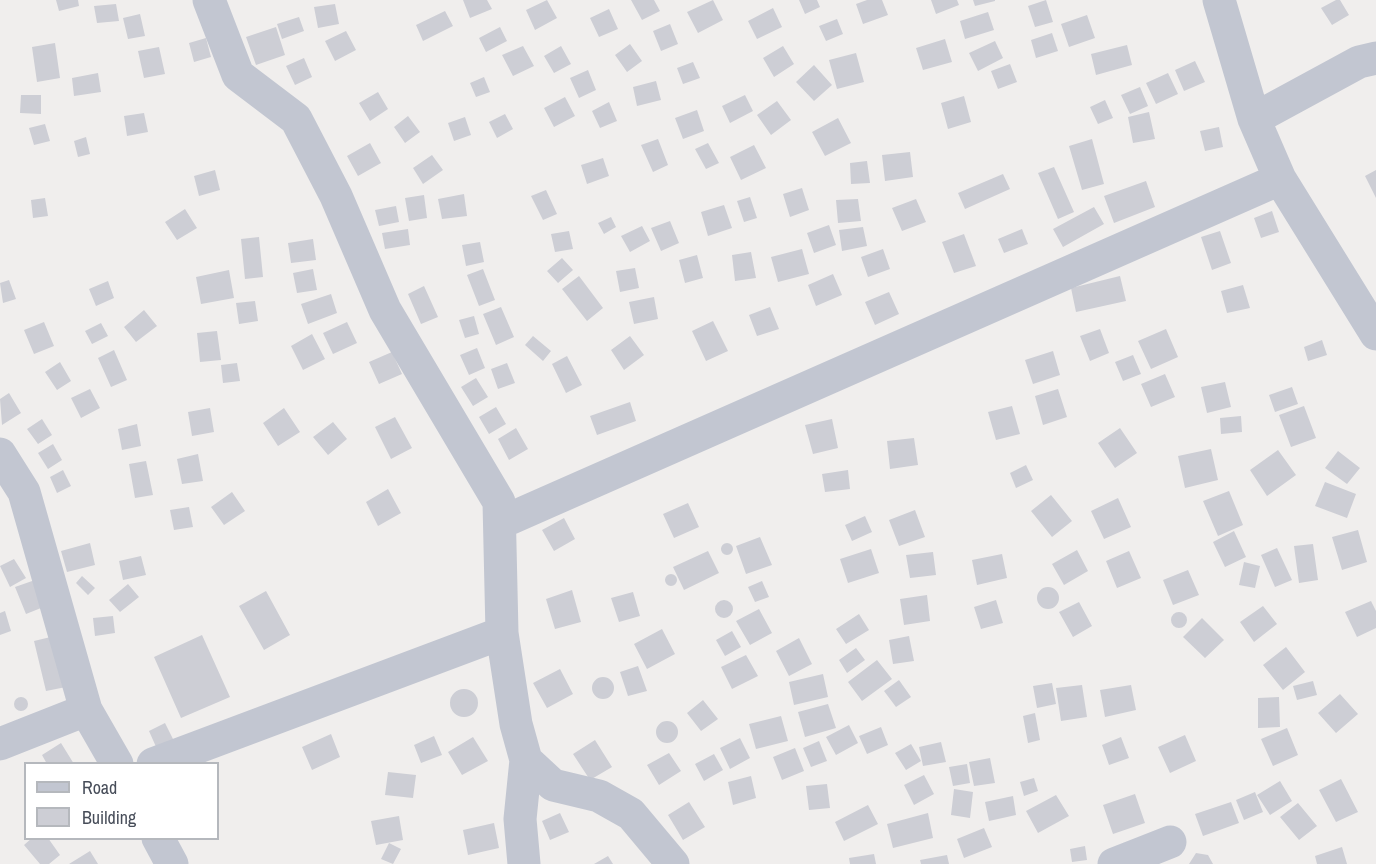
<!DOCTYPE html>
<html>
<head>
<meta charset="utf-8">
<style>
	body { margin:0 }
	#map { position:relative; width:1376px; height:864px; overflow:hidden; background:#f0eeed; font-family:"Archivo Narrow",sans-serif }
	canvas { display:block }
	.legend { position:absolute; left:24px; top:762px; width:195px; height:78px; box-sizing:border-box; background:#fff; border:2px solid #b5b8bd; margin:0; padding:8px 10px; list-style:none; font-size:18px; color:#474d59 }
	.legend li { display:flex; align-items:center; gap:12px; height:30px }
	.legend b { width:30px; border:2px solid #b5b8bd }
</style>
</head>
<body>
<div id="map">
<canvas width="1376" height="864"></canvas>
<ul class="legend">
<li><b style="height:8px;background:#c2c6d1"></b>Road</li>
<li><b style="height:16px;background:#cdced5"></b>Building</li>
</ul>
</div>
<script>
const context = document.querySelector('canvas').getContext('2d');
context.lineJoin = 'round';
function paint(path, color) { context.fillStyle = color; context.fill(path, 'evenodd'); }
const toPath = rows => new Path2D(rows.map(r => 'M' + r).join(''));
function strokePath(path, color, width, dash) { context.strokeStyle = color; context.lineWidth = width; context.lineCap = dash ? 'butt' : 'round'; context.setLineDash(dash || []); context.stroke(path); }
paint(toPath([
	[56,0,78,0,79,6,59,11],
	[463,0,487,0,492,9,470,18],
	[547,0,557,18,535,30,526,10],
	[631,0,654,0,660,11,642,20],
	[713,0,723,20,698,33,687,12],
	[799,0,817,0,820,7,805,14],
	[867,0,882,0,888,15,863,24,856,4],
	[931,0,957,0,959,5,936,14],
	[973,0,995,0,995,1,975,6],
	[1046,0,1053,22,1035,27,1028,6],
	[1336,0,1340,0,1349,15,1332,25,1321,8],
	[116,4,119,21,97,23,94,6],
	[335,4,339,24,318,28,314,7],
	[773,8,782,27,757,39,748,21],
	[609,9,618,29,599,37,590,18],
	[445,11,453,26,423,41,416,25],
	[988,12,994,30,965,39,960,21],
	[140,14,145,36,128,39,123,18],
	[1087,15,1095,38,1069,47,1061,24],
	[299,17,304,31,282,39,277,24],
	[837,19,843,34,826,41,819,26],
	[670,24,678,44,661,51,653,31],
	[276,27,285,55,256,65,246,37],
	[500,27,507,41,486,52,479,38],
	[346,31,356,50,335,61,325,41],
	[1052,33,1058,51,1036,58,1031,40],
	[206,38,211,57,194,62,189,43],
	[945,39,952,62,923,70,916,48],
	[995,41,1003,58,978,71,969,53],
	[55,43,60,78,37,82,32,47],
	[630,44,642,61,627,72,615,55],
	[1127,45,1132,65,1096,75,1091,54],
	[523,46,534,66,513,76,502,55],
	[561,46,571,64,554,73,544,56],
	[783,46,794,64,774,77,763,58],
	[159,47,165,74,144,78,138,51],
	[856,53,864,82,837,89,829,60],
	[304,58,312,77,295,85,286,66],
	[1195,61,1205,82,1184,91,1175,70],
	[693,62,700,78,683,84,677,68],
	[1010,64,1017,82,998,89,991,71],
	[814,65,832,85,814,101,796,82],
	[588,70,596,90,579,98,570,78],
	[98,73,101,92,74,96,72,78],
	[1168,73,1178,94,1156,104,1146,83],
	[484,77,490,92,476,97,470,83],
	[656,81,661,100,637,106,633,87],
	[1140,87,1148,106,1130,114,1121,95],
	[378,92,388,109,370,121,359,103],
	[21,95,41,95,41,114,20,113],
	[745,95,753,111,730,123,722,106],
	[964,96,971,122,948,129,941,103],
	[565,97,575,116,554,127,544,108],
	[1105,100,1113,118,1098,124,1090,107],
	[777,101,791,120,771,135,757,115],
	[609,102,617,121,600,128,592,111],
	[697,110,704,131,683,139,675,118],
	[1149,112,1155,139,1133,143,1128,117],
	[144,113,148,132,127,136,124,116],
	[505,114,513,129,497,138,489,122],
	[408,116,420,132,405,143,394,127],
	[465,117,471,135,454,141,448,123],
	[838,118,851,143,825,156,812,132],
	[45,124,50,141,34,145,29,128],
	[1219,127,1223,147,1205,151,1200,131],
	[86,137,90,154,78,157,74,141],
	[658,139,668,165,653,172,641,145],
	[1092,139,1104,184,1082,190,1069,146],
	[370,143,381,163,358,176,347,156],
	[708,143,719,163,706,169,695,149],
	[754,145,766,168,741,180,730,157],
	[910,152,913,177,885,181,882,155],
	[432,155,443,170,423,184,413,168],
	[603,158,609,176,587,184,581,165],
	[867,161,870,183,851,184,850,163],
	[1054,167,1074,212,1058,219,1038,173],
	[215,170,220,190,199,196,194,176],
	[1376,170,1376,198,1365,176],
	[1003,174,1010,189,965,209,958,193],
	[1146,181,1155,207,1114,223,1104,196],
	[802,188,809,210,790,217,783,194],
	[546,190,557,214,543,220,531,196],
	[464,194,467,216,442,219,438,199],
	[424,195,427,218,409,221,405,198],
	[750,197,757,218,744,222,737,201],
	[45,198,48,216,33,218,31,200],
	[858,199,861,221,838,223,836,200],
	[916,199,926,222,902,231,892,208],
	[724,205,732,228,708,236,701,212],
	[396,206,399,222,379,226,375,210],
	[1094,207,1104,224,1063,247,1053,229],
	[185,209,197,228,177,240,165,222],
	[1272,211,1279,232,1261,238,1254,218],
	[611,217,616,227,604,234,598,223],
	[670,221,679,243,661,251,651,228],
	[829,225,836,245,814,253,807,233],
	[642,226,650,241,630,252,621,236],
	[863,227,867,246,842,251,839,230],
	[408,229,410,245,385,249,382,233],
	[1022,229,1028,244,1004,253,998,239],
	[569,231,573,249,555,252,551,234],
	[1220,231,1231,263,1212,270,1201,237],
	[964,234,976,266,954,273,942,242],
	[259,237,263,277,245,279,241,239],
	[313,239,316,260,291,263,288,243],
	[480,242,484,262,466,266,462,245],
	[802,249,809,274,778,282,771,257],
	[883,249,890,269,868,277,861,257],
	[751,252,756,278,735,281,732,255],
	[697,255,703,278,685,283,679,260],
	[562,258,573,270,558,283,547,271],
	[635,268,639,288,620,292,616,271],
	[313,269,317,290,297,293,293,273],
	[483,269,495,300,479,306,467,275],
	[229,270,234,298,201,304,196,277],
	[833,274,842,295,816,306,808,285],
	[579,276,603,308,587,321,562,289],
	[1120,276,1126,301,1076,312,1071,288],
	[9,280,16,299,3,303,0,283],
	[108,281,114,298,96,306,89,289],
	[1243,285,1250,308,1227,313,1221,291],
	[424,286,438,317,421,324,408,294],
	[889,292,899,314,875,325,865,302],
	[331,294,337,313,308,324,301,304],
	[654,297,658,319,634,324,629,302],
	[255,301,258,321,239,324,236,303],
	[501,307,514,337,496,345,483,314],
	[770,307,779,329,757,336,749,315],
	[144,310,157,326,136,342,124,327],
	[474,316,479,334,465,338,459,320],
	[713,321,728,351,706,361,692,331],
	[44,322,54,346,34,354,24,330],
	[347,322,357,343,333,354,323,333],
	[101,323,108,336,92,344,85,331],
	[1100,329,1109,353,1090,361,1080,336],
	[1166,329,1178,357,1151,369,1138,341],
	[217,331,221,360,200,362,197,333],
	[312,334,325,359,303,370,291,346],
	[533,336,551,351,543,361,525,345],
	[630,336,644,355,624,370,611,350],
	[1322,340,1327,355,1308,361,1304,347],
	[477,348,485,368,469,375,460,355],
	[114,350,127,380,111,387,98,358],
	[1053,351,1060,375,1033,384,1025,360],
	[392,352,402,374,379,384,369,362],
	[1133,355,1141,374,1123,381,1115,362],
	[567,356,582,385,566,393,552,364],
	[60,362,71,381,57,390,45,372],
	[237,363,240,381,223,383,221,365],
	[507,363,515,383,498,389,491,369],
	[1165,374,1175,397,1151,407,1141,384],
	[476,378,488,397,473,406,461,387],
	[1225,382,1231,407,1207,413,1201,387],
	[1292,387,1298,404,1275,412,1269,395],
	[90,389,100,408,81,418,71,398],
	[1058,389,1067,417,1043,425,1035,396],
	[9,393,21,413,2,425,0,399],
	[630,402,636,421,597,435,590,416],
	[1012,406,1020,434,996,440,988,412],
	[1304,406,1316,438,1291,447,1279,415],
	[496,407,506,424,489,434,479,417],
	[210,408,214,432,192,436,188,412],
	[284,408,300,432,278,446,263,423],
	[1241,416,1242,432,1221,434,1220,418],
	[395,417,412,448,391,459,375,427],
	[42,419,52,435,38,444,27,429],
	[832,419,838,448,813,454,805,425],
	[333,422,347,439,328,455,313,437],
	[137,424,141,446,122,450,118,429],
	[516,428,528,449,509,460,498,439],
	[1120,428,1137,453,1115,468,1098,443],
	[914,438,918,465,890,469,887,441],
	[53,444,62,460,48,469,38,453],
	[1211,449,1218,480,1185,488,1178,456],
	[1278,450,1296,475,1267,496,1250,470],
	[1338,451,1360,468,1347,484,1325,468],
	[198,454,203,481,182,484,177,459],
	[146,461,153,495,135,498,129,464],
	[1026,465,1033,480,1016,488,1010,473],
	[63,470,71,486,57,493,50,477],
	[848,470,850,489,825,492,822,474],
	[1325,482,1356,494,1347,518,1315,506],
	[388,489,401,513,378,526,366,502],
	[1229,491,1243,525,1218,536,1203,501],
	[232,492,245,511,224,525,211,507],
	[1051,495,1072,521,1052,537,1031,511],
	[1118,498,1131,527,1104,539,1091,511],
	[688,503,699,527,674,538,663,514],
	[189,507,193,527,174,530,170,510],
	[915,510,925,537,899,546,889,520],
	[865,516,872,532,852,541,845,525],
	[564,518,575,539,554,551,542,530],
	[1358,530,1367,562,1342,570,1332,537],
	[1234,531,1246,557,1225,567,1213,542],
	[760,537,772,565,746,574,736,546],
	'721 549a6 6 0 1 1 12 0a6 6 0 1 1-12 0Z',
	[90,543,95,565,67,572,61,551],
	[1313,544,1318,580,1299,583,1294,546],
	[1277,548,1292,580,1275,587,1261,555],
	[871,549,879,573,848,583,840,559],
	[1077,550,1088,571,1064,585,1052,564],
	[708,551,719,573,684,590,673,567],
	[1129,551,1141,578,1117,588,1106,561],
	[933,552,936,575,910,578,906,555],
	[1002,554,1007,578,977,585,972,560],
	[141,556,146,575,123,580,119,561],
	[14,559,26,578,10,587,0,566],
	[1244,562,1260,566,1255,588,1239,585],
	[1188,570,1199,595,1173,605,1163,580],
	'665 580a6 6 0 1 1 12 0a6 6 0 1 1-12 0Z',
	[82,576,95,588,88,595,76,583],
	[35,580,46,606,26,614,15,587],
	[762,581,769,597,755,602,748,587],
	[128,584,139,597,120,612,109,600],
	'1037 598a11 11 0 1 1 22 0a11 11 0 1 1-22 0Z',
	[572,590,581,622,555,629,546,599],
	[266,591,290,635,264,650,239,606],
	[633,592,640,616,619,622,611,598],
	[927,595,930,621,904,625,900,599],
	[996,600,1003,623,981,629,974,607],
	'715 609a9 9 0 1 1 18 0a9 9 0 1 1-18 0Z',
	[1371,601,1376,611,1376,628,1357,637,1345,612],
	[1079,602,1092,626,1073,637,1059,612],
	[1263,606,1277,624,1254,642,1240,622],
	[759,609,772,633,750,645,736,621],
	[5,611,11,631,0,635,0,613],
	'1171 620a8 8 0 1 1 16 0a8 8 0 1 1-16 0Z',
	[859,614,869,630,846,644,836,629],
	[113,616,115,633,95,636,93,618],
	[1202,618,1224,640,1205,658,1183,637],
	[662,629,675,654,647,669,634,644],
	[732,631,741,647,725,656,716,640],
	[59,635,71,686,46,691,34,641],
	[202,635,230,697,181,718,154,657],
	[909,636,914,661,893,664,889,640],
	[799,638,812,664,789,676,776,651],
	[1286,647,1305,672,1283,690,1263,665],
	[856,648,865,660,847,673,839,660],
	[746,655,758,676,732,689,721,667],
	[877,660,892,679,862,701,848,682],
	[638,666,647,691,628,696,620,672],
	[560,669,573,694,547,708,533,683],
	[823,674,828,697,794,705,789,682],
	'592 688a11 11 0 1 1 22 0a11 11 0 1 1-22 0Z',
	[899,680,911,697,896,707,884,691],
	[1313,681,1317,695,1297,700,1293,686],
	[1052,683,1056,704,1037,708,1033,686],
	[1082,685,1087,717,1061,721,1056,688],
	[1131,685,1136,710,1105,717,1100,690],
	'450 703a14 14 0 1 1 28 0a14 14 0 1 1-28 0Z',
	[1340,694,1358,714,1336,733,1318,713],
	'14 704a7 7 0 1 1 14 0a7 7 0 1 1-14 0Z',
	[1279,697,1280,727,1258,728,1258,698],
	[703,700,718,719,701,731,687,713],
	[828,704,836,728,805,737,798,712],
	[1035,713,1040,740,1028,743,1023,716],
	[781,716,788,741,756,749,749,724],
	'656 732a11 11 0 1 1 22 0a11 11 0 1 1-22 0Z',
	[165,723,174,741,157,749,149,731],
	[849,725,858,743,836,755,826,737],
	[881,727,888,745,867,754,859,736],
	[1287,728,1298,755,1273,766,1261,739],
	[331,734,340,757,312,770,302,747],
	[1185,735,1196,761,1170,773,1158,747],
	[434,736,442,755,421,763,414,745],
	[473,737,488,761,462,775,448,752],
	[1121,737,1129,758,1109,765,1102,745],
	[740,738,750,758,730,769,720,748],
	[595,740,612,767,590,780,573,754],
	[819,741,827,761,811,767,803,748],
	[941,742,946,762,923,766,919,747],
	[61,743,74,764,47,764,42,755],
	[911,744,921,761,906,770,895,753],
	[795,748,804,771,782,780,773,757],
	[669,753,681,771,659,785,647,765],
	[714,754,723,770,704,781,695,764],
	[990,758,995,783,974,786,969,762],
	[967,764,970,783,953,786,949,767],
	[388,772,416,775,413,798,385,795],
	[924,775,934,794,914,805,904,785],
	[751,776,756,798,733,805,728,782],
	[1034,778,1038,791,1024,796,1020,782],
	[1341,779,1358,812,1336,822,1319,790],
	[1280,781,1292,801,1270,815,1257,795],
	[827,784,830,808,809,810,806,786],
	[954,789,973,792,970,818,951,815],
	[1255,792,1263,812,1244,820,1236,800],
	[1135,794,1145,823,1113,834,1103,805],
	[1056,795,1069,816,1038,833,1026,811],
	[1013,796,1016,815,989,821,985,802],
	[689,802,705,827,683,840,668,815],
	[1231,802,1239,823,1203,836,1195,814],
	[1298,803,1317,826,1299,840,1280,817],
	[868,805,878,824,844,841,835,822],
	[560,813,569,832,550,840,542,821],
	[928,813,933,838,893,848,887,824],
	[399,816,403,840,376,845,371,821],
	[494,823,499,848,468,855,463,830],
	[984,828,992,847,964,858,957,839],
	[32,838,48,838,60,855,49,864,40,864,24,845],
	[389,843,401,849,393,864,381,859],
	[1085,846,1087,860,1072,862,1070,849],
	[1342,847,1347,864,1317,864,1315,856],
	[90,851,98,864,69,864],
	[1196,853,1208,855,1213,864,1189,864],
	[874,854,876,864,850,864,849,858],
	[947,855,949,864,921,864,920,860],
	[608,856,613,864,594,864]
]), '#cdced5');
strokePath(toPath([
	[1219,0,1254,119,1280,179,1376,334],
	[1254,119,1359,62,1376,58],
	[0,454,24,492,86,710,117,764],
	[500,523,1280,179],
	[502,633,516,724,526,760,553,785,599,796,631,814,673,864],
	[0,744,86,710],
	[153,764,502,633,499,502,385,310,336,196,296,119,238,75,209,0],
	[158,838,172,864],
	[524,864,520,819,526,760],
	[1114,864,1170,842]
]), '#c2c6d1', 33);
</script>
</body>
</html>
